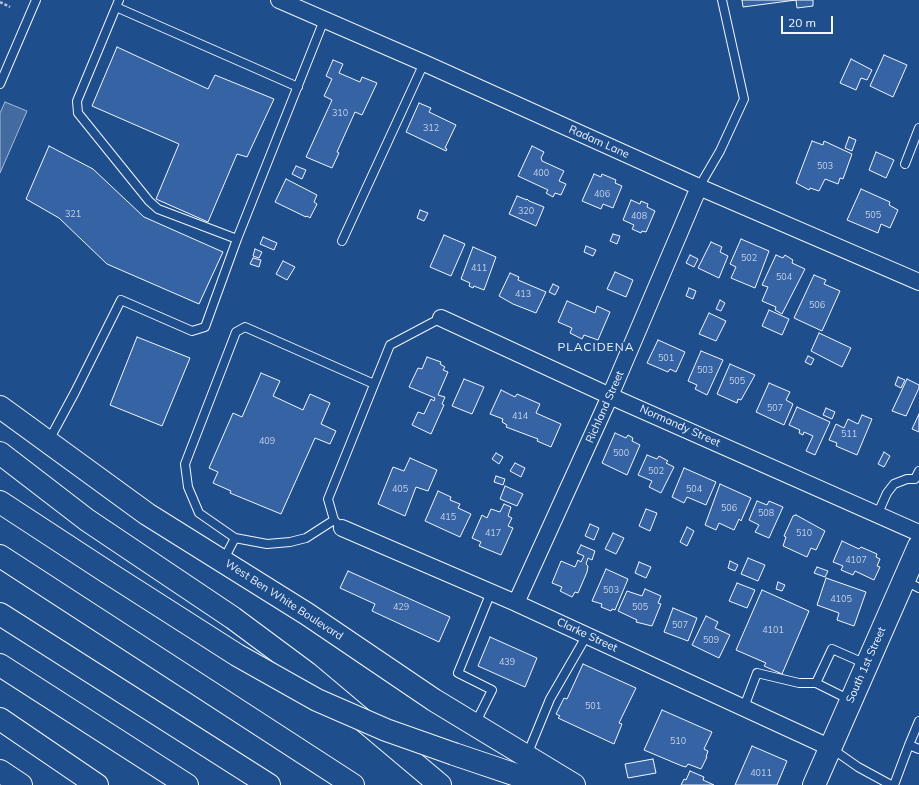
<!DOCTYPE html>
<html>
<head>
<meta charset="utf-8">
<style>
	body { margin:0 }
	#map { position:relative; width:919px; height:785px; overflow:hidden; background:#1f4e8c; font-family:Mulish,sans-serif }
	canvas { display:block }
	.scale { position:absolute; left:781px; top:16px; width:52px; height:18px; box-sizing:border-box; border:2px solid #f2f6ff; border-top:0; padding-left:5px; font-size:12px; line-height:14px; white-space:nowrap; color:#f2f6ff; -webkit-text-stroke:3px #1f4e8c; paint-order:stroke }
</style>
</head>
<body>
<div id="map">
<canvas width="919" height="785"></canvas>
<div class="scale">20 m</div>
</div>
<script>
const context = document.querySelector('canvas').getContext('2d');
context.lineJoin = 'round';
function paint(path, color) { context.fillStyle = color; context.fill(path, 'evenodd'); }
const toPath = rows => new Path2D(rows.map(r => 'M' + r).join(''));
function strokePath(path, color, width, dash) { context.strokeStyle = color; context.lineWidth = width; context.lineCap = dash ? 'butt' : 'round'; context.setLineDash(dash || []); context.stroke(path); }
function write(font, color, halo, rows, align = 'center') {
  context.font = font + ' Mulish,sans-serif'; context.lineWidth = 3; context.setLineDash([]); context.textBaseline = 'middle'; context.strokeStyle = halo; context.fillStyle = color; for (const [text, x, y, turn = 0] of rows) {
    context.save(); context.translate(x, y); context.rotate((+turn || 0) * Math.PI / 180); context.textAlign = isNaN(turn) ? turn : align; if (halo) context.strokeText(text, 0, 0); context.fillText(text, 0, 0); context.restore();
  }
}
const water = toPath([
	[5,102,27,111,0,173,0,113,5,102]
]);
paint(water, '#446ba0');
strokePath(water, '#a8bbd7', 1);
const building = toPath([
	[742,0,813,0,813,6,797,8,796,0,743,7,742,0],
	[117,47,208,89,215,75,274,99,247,157,237,154,208,222,156,199,179,144,92,106,117,47],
	[884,55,907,65,893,97,870,86,884,55],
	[851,59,872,70,867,80,861,78,856,90,840,83,851,59],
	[333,60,343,64,339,73,360,82,362,77,377,83,362,115,355,112,337,152,339,153,332,168,306,157,332,100,324,96,332,79,326,76,333,60],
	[419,103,431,108,429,112,456,125,445,148,447,149,446,151,406,132,419,103],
	[849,137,856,140,852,151,845,148,849,137],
	[812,141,823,145,824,141,852,154,843,179,840,178,838,184,825,179,819,191,810,188,809,190,796,183,812,141],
	[49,146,93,169,144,217,223,252,199,304,107,264,59,218,26,199,49,146],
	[532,146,544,152,541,158,542,161,564,171,559,181,566,184,561,195,555,193,553,197,546,193,548,190,518,176,532,146],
	[876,152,894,160,886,178,869,170,876,152],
	[296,166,306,170,302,179,292,174,296,166],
	[594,174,601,177,602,174,616,180,615,183,622,186,613,208,603,204,601,209,582,201,594,174],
	[286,179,317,195,314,202,317,204,310,218,307,216,306,217,275,202,286,179],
	[861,189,890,202,889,205,898,210,890,228,881,224,878,233,847,220,861,189],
	[517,196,527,200,527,199,529,201,544,207,536,226,509,214,517,196],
	[631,200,640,204,641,201,648,204,647,207,655,211,646,232,642,231,641,233,632,229,634,225,623,220,631,200],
	[420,210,428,213,424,221,417,218,420,210],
	[613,234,620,236,617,244,610,241,613,234],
	[444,235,465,244,451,276,430,267,444,235],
	[263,237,277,243,274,250,260,244,263,237],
	[741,239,769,251,755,288,731,278,736,267,730,264,741,239],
	[711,242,722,247,720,252,728,256,719,278,698,268,711,242],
	[586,246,596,250,593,256,584,252,586,246],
	[473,247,496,257,484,290,474,286,473,288,469,286,470,283,461,279,473,247],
	[255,249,262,252,259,258,253,256,255,249],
	[690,255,698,259,694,267,686,263,690,255],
	[776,255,783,258,785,255,793,260,792,263,805,269,782,314,775,310,776,307,762,301,768,287,762,285,776,255],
	[253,258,261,260,259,267,250,264,253,258],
	[283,261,295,267,287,280,276,274,283,261],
	[615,272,633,280,626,297,607,289,615,272],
	[510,273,519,277,518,280,546,292,536,313,513,304,499,296,510,273],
	[814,275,826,280,824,284,840,291,822,331,794,318,814,275],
	[553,284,559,287,555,295,549,292,553,284],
	[689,288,696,291,693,299,686,296,689,288],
	[720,300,725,303,721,311,716,309,720,300],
	[567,301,595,313,597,306,610,312,598,340,584,335,582,339,570,333,572,328,558,322,567,301],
	[769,310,789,319,782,335,762,326,769,310],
	[709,313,726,321,716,341,699,334,709,313],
	[819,333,851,348,842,367,811,351,819,333],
	[137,337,190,358,162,426,110,405,137,337],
	[658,340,685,352,676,372,670,369,668,372,647,363,658,340],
	[701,351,723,360,707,395,695,389,697,385,688,381,701,351],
	[808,356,814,359,811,365,805,362,808,356],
	[427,357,441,362,440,364,445,367,443,370,448,372,438,395,445,397,442,404,444,405,431,434,412,425,418,412,424,414,431,399,434,401,435,398,409,387,418,368,422,369,427,357],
	[730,364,755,375,741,400,738,399,737,403,717,394,730,364],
	[261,373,280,381,273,396,303,410,310,394,330,403,321,424,336,431,330,444,315,438,281,514,230,493,231,491,213,483,218,472,209,468,233,413,242,417,261,373],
	[898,377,905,380,901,388,895,385,898,377],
	[464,379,484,387,472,414,452,406,464,379],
	[907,379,919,385,919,388,906,416,892,411,907,379],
	[769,383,790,392,786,400,793,404,784,425,756,412,769,383],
	[501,390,515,397,517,394,540,404,536,413,561,424,551,447,537,441,538,439,506,427,507,425,502,422,503,419,490,414,501,390],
	[797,407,830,422,815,455,806,451,813,436,804,432,803,435,799,433,800,430,789,425,797,407],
	[826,408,835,412,832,419,823,415,826,408],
	[919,414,919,432,912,429,919,414],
	[862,415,872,419,857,455,836,446,837,443,829,440,836,424,844,428,848,419,858,424,862,415],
	[615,433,626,438,628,435,633,438,632,441,640,445,627,475,602,463,615,433],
	[884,452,890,456,884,467,878,464,884,452],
	[496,453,503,457,499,464,492,459,496,453],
	[647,455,657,459,659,456,668,461,666,463,674,467,661,493,649,487,652,481,638,475,647,455],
	[410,458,437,470,428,491,416,487,405,516,378,504,393,467,404,471,410,458],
	[515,463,525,468,521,477,510,471,515,463],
	[684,468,716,482,706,505,687,497,684,503,672,497,684,468],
	[496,476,505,479,503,485,494,482,496,476],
	[720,484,751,498,741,521,739,519,734,530,719,523,716,530,705,525,720,484],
	[505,486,523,494,517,506,500,499,505,486],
	[438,491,451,497,450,500,460,504,458,508,471,514,460,537,425,521,438,491],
	[757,501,767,505,769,501,783,507,769,538,755,532,759,525,749,520,757,501],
	[504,504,511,507,508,516,512,518,508,526,513,528,501,555,479,546,481,542,472,538,482,515,487,518,491,509,500,512,504,504],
	[646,509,657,513,650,531,639,526,646,509],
	[796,515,825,531,816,550,811,548,807,557,783,546,786,537,784,536,793,516,796,515],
	[590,524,599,528,594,540,585,536,590,524],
	[687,527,694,531,687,546,680,542,687,527],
	[613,533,624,538,616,554,605,549,613,533],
	[842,541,859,549,861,547,877,554,876,557,880,559,877,566,880,567,874,580,855,571,853,575,841,570,843,566,833,562,842,541],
	[581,545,595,551,592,560,588,558,586,564,588,566,587,572,578,593,575,592,572,597,560,591,562,587,552,583,561,561,575,567,578,560,581,562,584,556,577,553,581,545],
	[748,558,765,565,758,581,741,574,748,558],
	[730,561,738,565,735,571,728,568,730,561],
	[639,562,651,567,646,578,635,573,639,562],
	[817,567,828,571,825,577,814,573,817,567],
	[606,569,628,579,615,610,612,609,611,611,601,607,602,604,592,601,606,569],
	[348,571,450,617,439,642,372,611,375,604,340,588,348,571],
	[826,578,866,592,854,626,837,620,839,613,817,605,826,578],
	[778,582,785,585,782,591,776,589,778,582],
	[737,583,755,590,747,608,729,601,737,583],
	[645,589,661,596,658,603,661,604,652,626,636,622,637,620,618,611,627,591,642,596,645,589],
	[762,590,809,611,782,674,764,666,766,663,736,650,762,590],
	[673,608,697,618,688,641,664,632,673,608],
	[706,616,718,622,715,628,730,635,719,658,692,645,706,616],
	[490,637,537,658,525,687,478,666,490,637],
	[583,664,636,688,619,723,622,724,614,744,558,718,560,716,556,714,564,698,567,699,583,664],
	[662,710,712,732,704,749,708,751,706,757,707,757,701,769,688,764,686,767,682,766,644,750,662,710],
	[752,746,787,761,777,785,735,785,752,746],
	[653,759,656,773,628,778,625,764,653,759],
	[690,771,704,777,703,780,714,785,681,785,684,779,686,780,690,771]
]);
paint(building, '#3563a3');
strokePath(building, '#f2f6ff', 1);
const service = toPath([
	[119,0,77,101,78,113,149,201,158,209,237,239],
	[116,7,298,87],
	[0,84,36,0],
	[905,164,919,128],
	[699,187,720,151,744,99,722,0],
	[342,241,424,63],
	[48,442,75,392,121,300,192,331,205,327,237,239,324,20],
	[878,513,887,493,894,484,907,479,915,479,919,471],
	[342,528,334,520,328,499,390,345,441,318],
	[235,538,267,544,290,542,306,538,334,520],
	[223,561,235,538,199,513,188,487,185,464,236,332,245,327,374,384],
	[906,581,919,588],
	[850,700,816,683,832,649,866,664],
	[744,707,757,673,799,683,816,683],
	[919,721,909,745,919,749],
	[475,724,492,690,458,673,491,592],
	[831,748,858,767,891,785],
	[527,755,550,699,587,635],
	[894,785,909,745]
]);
const minor = toPath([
	[279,0,424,63,699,187,919,282],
	[441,318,610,396,919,533],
	[342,528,516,603,831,748],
	[516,603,610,396,699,187]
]);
const secondary = toPath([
	[0,407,147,514,307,614,434,700,574,785],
	[0,771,21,785],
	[814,785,919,546]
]);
const motorway = toPath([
	[0,453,87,520,233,618,307,673,440,785],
	[0,502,107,572],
	[0,556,353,785],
	[0,614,269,785],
	[0,665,187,785],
	[0,719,97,785],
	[454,754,546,785]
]);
strokePath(service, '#f2f6ff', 10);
strokePath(minor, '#f2f6ff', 18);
strokePath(secondary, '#f2f6ff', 24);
strokePath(motorway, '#f2f6ff', 24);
strokePath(toPath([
	[0,2,10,7]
]), '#b3c4dc', 2.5, [3, 2]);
strokePath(service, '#1f4e8c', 8);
strokePath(minor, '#1f4e8c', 16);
strokePath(secondary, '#1f4e8c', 22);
strokePath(motorway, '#1f4e8c', 22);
const motorwayBridge = toPath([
	[107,572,237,655,317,700,386,730,454,754]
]);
strokePath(motorwayBridge, '#f2f6ff', 24, []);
strokePath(motorwayBridge, '#1f4e8c', 22);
write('9px', '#c3d1e8', null, [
	["310",340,113],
	["312",431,128],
	["503",825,166],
	["400",541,173],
	["406",602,194],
	["320",526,211],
	["321",73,214],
	["505",873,215],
	["408",639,216],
	["502",749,258],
	["411",479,268],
	["504",784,277],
	["413",523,294],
	["506",817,305],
	["501",666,358],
	["503",705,370],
	["505",737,381],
	["507",775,408],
	["414",520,416],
	["511",849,434],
	["409",267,441],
	["500",621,453],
	["502",656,471],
	["405",400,489],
	["504",694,489],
	["506",729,508],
	["508",766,513],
	["415",448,517],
	["417",493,533],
	["510",804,533],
	["4107",856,560],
	["503",611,590],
	["4105",841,599],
	["429",401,607],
	["505",640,607],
	["507",680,625],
	["4101",773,630],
	["509",711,640],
	["439",507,662],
	["501",593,706],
	["510",678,741],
	["4011",761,773]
]);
write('11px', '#f2f6ff', '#1f4e8c', [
	["Radam Lane",599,142,24],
	["Richland Street",605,407,-66],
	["Normandy Street",680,426,24],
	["West Ben White Boulevard",284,600,33],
	["Clarke Street",587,635,25],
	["South 1st Street",866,665,-66]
]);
context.letterSpacing = '1px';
write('12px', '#f2f6ff', '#1f4e8c', [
	["PLACIDENA",596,347]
]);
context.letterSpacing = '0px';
</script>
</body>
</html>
